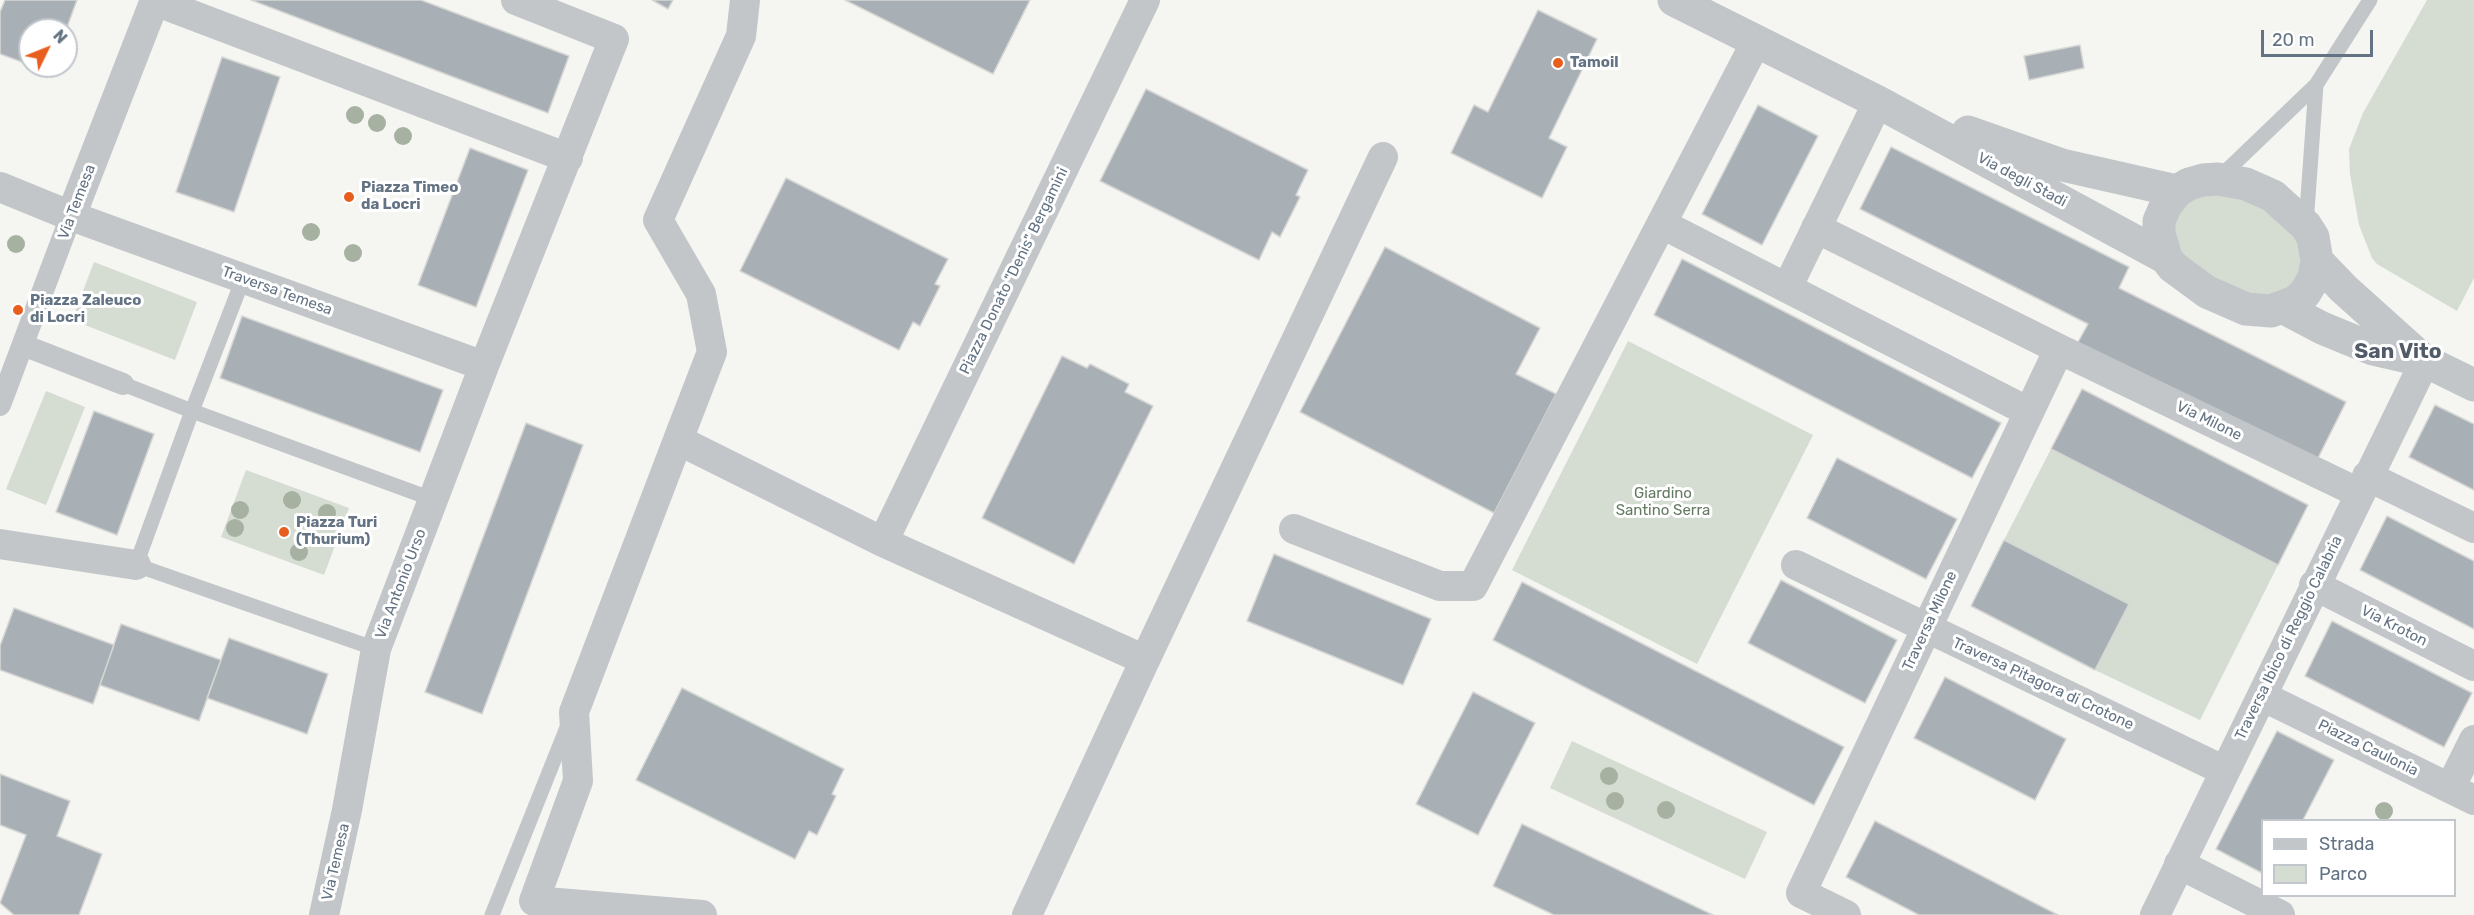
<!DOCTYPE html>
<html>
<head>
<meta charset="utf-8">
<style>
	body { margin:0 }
	#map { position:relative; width:2474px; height:915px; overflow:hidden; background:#f5f5f1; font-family:Rubik,sans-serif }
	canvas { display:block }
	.legend { position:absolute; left:2261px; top:819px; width:195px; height:78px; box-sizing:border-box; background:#fff; border:2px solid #c1c7cd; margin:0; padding:8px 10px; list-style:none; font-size:18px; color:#637383 }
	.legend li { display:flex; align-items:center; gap:12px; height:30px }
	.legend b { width:30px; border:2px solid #c1c7cd }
	.north { position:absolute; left:18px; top:18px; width:60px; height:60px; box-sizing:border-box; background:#fff; border:2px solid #c1c7cd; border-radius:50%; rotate:47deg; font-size:16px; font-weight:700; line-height:24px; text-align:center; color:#637383 }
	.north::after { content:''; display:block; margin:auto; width:21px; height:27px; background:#e85e1f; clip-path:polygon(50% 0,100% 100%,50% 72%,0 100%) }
	.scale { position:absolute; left:2261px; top:30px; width:112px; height:27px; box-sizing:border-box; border:3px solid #637383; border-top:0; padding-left:8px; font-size:18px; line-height:21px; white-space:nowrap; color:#637383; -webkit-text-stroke:4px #fff; paint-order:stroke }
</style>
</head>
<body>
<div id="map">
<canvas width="2474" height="915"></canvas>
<ul class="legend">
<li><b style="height:8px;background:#c2c6c9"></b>Strada</li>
<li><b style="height:16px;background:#d5dcd2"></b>Parco</li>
</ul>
<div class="north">N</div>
<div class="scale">20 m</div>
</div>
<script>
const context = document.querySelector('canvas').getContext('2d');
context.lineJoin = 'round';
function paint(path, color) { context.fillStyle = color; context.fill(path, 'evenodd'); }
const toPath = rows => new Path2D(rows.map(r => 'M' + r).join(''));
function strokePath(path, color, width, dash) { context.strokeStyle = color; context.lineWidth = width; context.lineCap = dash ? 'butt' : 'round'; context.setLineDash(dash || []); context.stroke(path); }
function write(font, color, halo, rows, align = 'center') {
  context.font = font + ' Rubik,sans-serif'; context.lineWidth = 6; context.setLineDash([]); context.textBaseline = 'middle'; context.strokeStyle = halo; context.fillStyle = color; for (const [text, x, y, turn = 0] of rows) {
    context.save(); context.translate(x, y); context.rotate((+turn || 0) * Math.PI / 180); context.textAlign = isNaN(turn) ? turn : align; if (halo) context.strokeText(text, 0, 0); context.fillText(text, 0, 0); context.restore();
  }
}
paint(toPath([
	[2427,0,2474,0,2474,278,2457,311,2377,264,2372,258,2359,225,2350,174,2349,149,2363,113],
	[2244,189,2313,256,2283,300,2213,288,2164,233,2182,193],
	[94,262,197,302,175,360,72,320],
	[1628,341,1813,435,1697,664,1512,570],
	[46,391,85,407,46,505,6,489],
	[2051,449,2278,565,2200,720,2095,670,2129,604,2004,540],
	[246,470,349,508,324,575,221,537],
	[1572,741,1767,832,1745,879,1550,788]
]), '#d5dcd2');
const building = toPath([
	[5,0,77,0,66,30,30,30,30,65,0,54,0,12,5,0],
	[251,0,421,0,569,56,548,113,251,0],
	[652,0,673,0,668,9,652,0],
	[845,0,1030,0,993,74,845,0],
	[1538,10,1597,39,1549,138,1567,147,1542,198,1451,153,1474,105,1488,112,1538,10],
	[2080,45,2084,68,2029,80,2024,56,2080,45],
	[222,57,280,77,234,212,176,192,222,57],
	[1146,89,1308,170,1296,195,1300,197,1280,237,1272,232,1259,260,1100,181,1146,89],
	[1758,105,1818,136,1762,245,1702,214,1758,105],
	[1891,147,2129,267,2119,288,2346,402,2315,464,2077,344,2088,324,1860,209,1891,147],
	[470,148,528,170,476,307,418,285,470,148],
	[786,178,948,259,935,284,940,286,920,326,913,322,899,350,740,271,786,178],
	[1385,247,1540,328,1516,374,1556,394,1494,513,1300,412,1385,247],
	[1682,259,2001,423,1972,478,1654,315,1682,259],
	[242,316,443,390,420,452,220,378,242,316],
	[1062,356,1087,368,1090,364,1129,384,1125,392,1153,406,1074,564,982,518,1062,356],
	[2082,389,2308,505,2278,565,2051,449,2082,389],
	[2435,405,2474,424,2474,490,2409,457,2435,405],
	[94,411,154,434,117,535,56,512,94,411],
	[526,423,583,445,482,714,425,692,526,423],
	[1837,458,1957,519,1926,579,1807,518,1837,458],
	[2387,516,2474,561,2474,629,2360,570,2387,516],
	[2004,540,2129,604,2095,670,1971,606,2004,540],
	[1274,554,1431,619,1403,685,1247,621,1274,554],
	[1781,580,1897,640,1865,703,1748,643,1781,580],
	[1522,582,1844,747,1814,805,1493,640,1522,582],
	[14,608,114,645,93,704,0,670,0,646,14,608],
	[2332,621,2472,693,2444,747,2305,676,2332,621],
	[121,624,221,660,199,721,100,685,121,624],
	[229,638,328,674,307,734,207,698,229,638],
	[1945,677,2066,739,2035,800,1914,738,1945,677],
	[682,688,844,769,832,794,836,796,817,835,809,831,795,859,636,780,682,688],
	[1473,692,1535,723,1478,835,1416,804,1473,692],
	[2277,731,2334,760,2303,820,2262,820,2262,873,2216,849,2277,731],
	[0,774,70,801,57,836,102,854,79,915,14,915,0,903,26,835,0,825,0,774],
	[1875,821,2058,915,1919,915,1846,877,1875,821],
	[1522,824,1713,915,1554,915,1493,886,1522,824]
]);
paint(building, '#a8b0b6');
strokePath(building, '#d6d7d4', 1.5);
strokePath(toPath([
	[2218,179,2316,85,2370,0],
	[2306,225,2316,85],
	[123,384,192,411,243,279],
	[376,649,136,565,192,411,432,499],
	[492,915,568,725]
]), '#c2c6c9', 15);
strokePath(toPath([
	[23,345,123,384],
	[0,405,71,216]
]), '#c2c6c9', 22);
strokePath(toPath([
	[745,0,741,36,658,220,701,294,712,352,678,440,883,542,1145,660,1027,915],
	[155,1,568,158],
	[0,187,71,216,484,366],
	[71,216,155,0],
	[1662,224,2029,412],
	[1816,228,2059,349,2359,493],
	[1787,288,1878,102],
	[678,440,574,712,578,781,534,901,702,915],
	[2367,476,2474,528],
	[1294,529,1440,586,1473,586,1757,40],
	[883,542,1145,0],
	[0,544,136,565],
	[1796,565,2225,771],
	[2314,585,2474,666],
	[1145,660,1383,157],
	[2262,696,2474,800],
	[2450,788,2474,740],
	[2179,864,2280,915],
	[324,915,347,810,376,649,484,366,614,39,516,0],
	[1846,915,1801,893,2059,349],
	[2155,915,2425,361]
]), '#c2c6c9', 30);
strokePath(toPath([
	[1674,0,1878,102,2166,258],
	[1968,132,2062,165,2177,191],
	[2218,179,2246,184,2273,196,2306,226,2313,237,2317,261,2314,278,2305,293,2295,302,2271,311,2246,309,2207,292,2173,267,2166,258,2159,233,2159,221,2166,205,2177,191,2189,184,2203,180,2218,179],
	[2317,261,2344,289,2423,360],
	[2284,308,2322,328,2373,349,2425,361,2474,385]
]), '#c2c6c9', 33);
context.fillStyle = '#a6b1a2';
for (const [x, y] of [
	[355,115],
	[377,123],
	[403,136],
	[311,232],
	[16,244],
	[353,253],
	[292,500],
	[240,510],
	[327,513],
	[235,528],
	[299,552],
	[1609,776],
	[1615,801],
	[1666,810],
	[2384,811]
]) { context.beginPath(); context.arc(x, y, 9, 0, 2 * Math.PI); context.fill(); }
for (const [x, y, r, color] of [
	[1558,63,6,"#e85e1f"],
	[349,197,6,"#e85e1f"],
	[18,310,6,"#e85e1f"],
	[284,532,6,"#e85e1f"]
]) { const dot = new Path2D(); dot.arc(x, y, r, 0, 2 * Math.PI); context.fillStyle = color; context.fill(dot); strokePath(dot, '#fff', 2); }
write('bold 15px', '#637383', '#fff', [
	["Tamoil",1570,63],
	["Piazza Timeo",361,188],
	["da Locri",361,205],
	["Piazza Zaleuco",30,301],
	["di Locri",30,318],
	["Piazza Turi",296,523],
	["(Thurium)",296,540]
], 'left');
write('15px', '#637383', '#fff', [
	["Via degli Stadi",2022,180,28],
	["Via Temesa",77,202,-69],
	["Piazza Donato \"Denis\" Bergamini",1014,271,-64],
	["Traversa Temesa",277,291,20],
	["Via Milone",2209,421,26],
	["Via Antonio Urso",401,584,-69],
	["Traversa Milone",1930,621,-65],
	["Via Kroton",2394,626,27],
	["Traversa Ibico di Reggio Calabria",2289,638,-64],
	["Traversa Pitagora di Crotone",2043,684,25],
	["Piazza Caulonia",2368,748,26],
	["Via Temesa",336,862,-77]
]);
write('15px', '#657a62', '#fff', [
	["Giardino",1663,494],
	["Santino Serra",1663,511]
]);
write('bold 21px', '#515c68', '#fff', [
	["San Vito",2398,352]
]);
</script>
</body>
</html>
